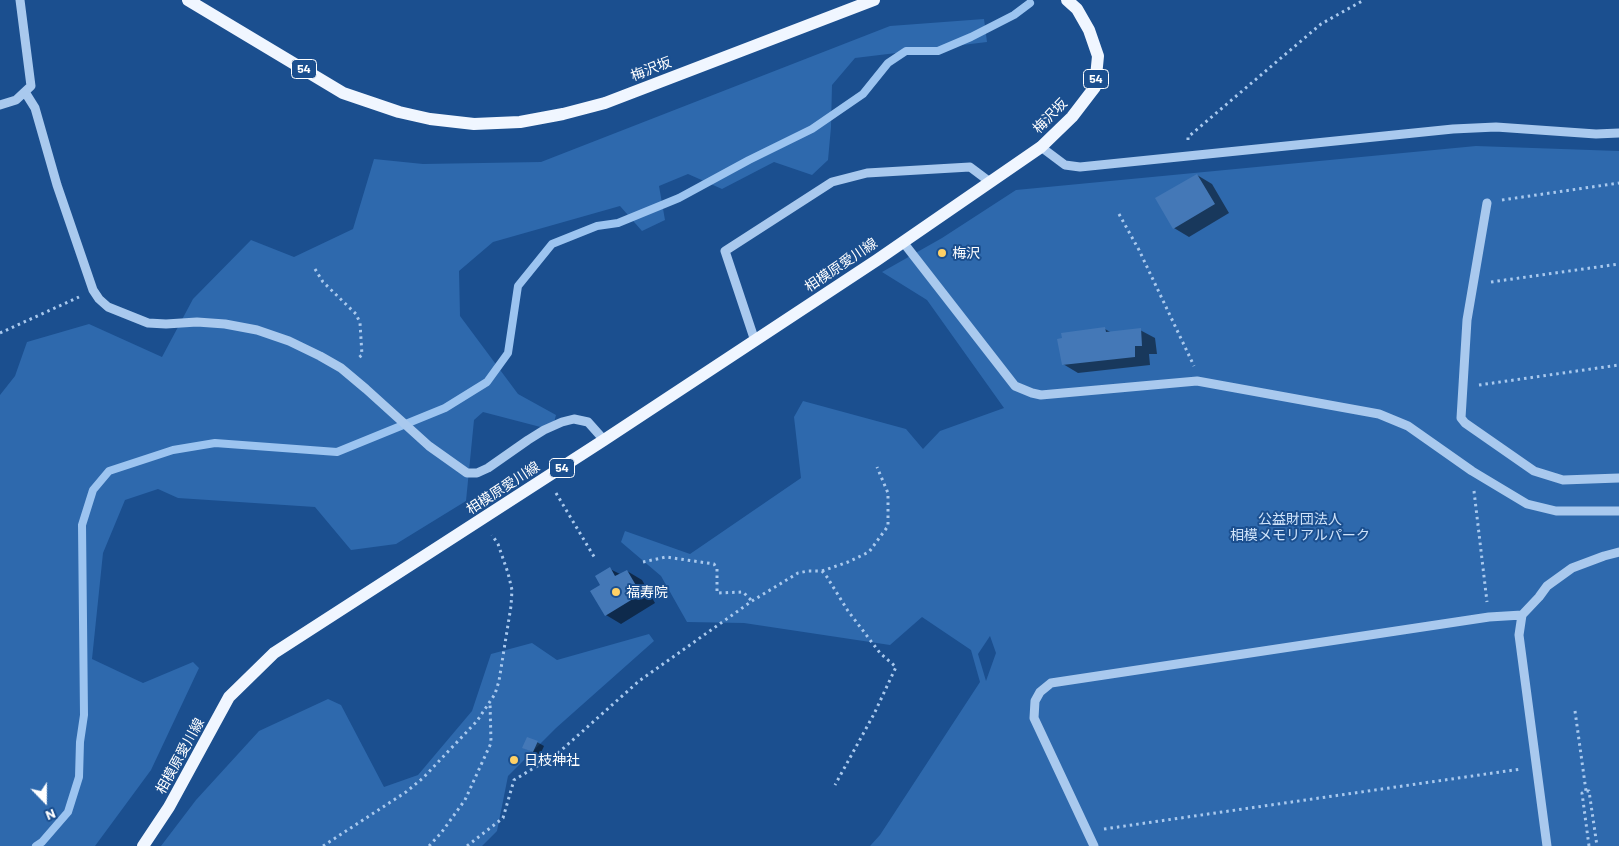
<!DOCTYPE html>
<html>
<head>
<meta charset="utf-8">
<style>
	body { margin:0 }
	#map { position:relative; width:1619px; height:846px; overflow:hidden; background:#1b4f8f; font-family:Barlow,sans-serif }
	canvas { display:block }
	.north { position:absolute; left:20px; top:776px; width:50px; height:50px; -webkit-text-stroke:4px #1b4f8f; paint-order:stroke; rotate:158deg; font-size:14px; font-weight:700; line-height:20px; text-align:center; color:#fff }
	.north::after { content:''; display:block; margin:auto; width:18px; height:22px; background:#fff; clip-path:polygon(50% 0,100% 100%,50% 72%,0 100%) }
</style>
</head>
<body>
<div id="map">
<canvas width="1619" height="846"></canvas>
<div class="north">N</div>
</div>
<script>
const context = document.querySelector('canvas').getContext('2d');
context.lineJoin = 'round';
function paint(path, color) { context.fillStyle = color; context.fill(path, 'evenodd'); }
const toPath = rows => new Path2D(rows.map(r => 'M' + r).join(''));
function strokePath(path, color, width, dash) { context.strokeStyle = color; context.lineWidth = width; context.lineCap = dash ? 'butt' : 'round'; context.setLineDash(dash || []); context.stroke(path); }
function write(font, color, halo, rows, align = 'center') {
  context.font = font + ' Barlow,"Noto Sans JP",sans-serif'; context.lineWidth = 4; context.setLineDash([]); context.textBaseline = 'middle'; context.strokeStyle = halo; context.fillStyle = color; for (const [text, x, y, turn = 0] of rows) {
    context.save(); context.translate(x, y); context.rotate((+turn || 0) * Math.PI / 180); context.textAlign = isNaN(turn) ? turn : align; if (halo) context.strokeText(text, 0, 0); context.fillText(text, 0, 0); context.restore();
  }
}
paint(toPath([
	[984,19,987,42,855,58,832,85,831,127,828,160,812,175,774,162,722,189,688,174,659,186,665,220,642,231,620,206,493,242,459,271,460,316,518,394,556,415,552,430,483,412,474,420,466,501,396,544,351,550,315,507,178,498,158,489,125,500,103,553,92,659,143,683,193,662,199,668,151,770,95,846,0,846,0,395,15,376,27,342,89,324,162,357,193,299,251,240,294,257,353,229,374,159,423,164,541,162,890,26],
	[1476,146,1619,151,1619,846,870,846,880,835,980,682,971,650,922,617,890,645,744,623,687,622,661,576,621,542,625,531,690,554,801,478,794,417,803,401,906,429,923,449,940,431,1004,408,927,300,882,272,942,238,1016,190],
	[990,636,996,653,986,681,978,654],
	[649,634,654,641,556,728,508,776,497,831,482,846,161,846,196,800,259,731,328,699,341,705,384,787,418,775,472,711,491,654,532,643,557,660]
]), '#2e69ad');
paint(toPath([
	[1197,175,1212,184,1229,213,1189,237,1174,228],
	[1105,329,1112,333,1140,330,1155,338,1157,354,1149,354,1150,365,1078,373,1063,364],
	[610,569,620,574,627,571,642,580,655,603,621,624,606,615,602,585],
	[537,742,544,746,540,755,524,748]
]), '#0007');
strokePath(toPath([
	[36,846,42,842,68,812,79,777,80,742,84,715,82,525,93,490,109,471,173,450,215,443,337,452,445,408,487,382,508,353,518,286,552,244,597,226,618,223,679,198,749,160,812,129,863,94,888,63,906,51,938,51,971,37,1014,15,1030,3]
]), '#9cc4f0', 8);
paint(toPath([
	[1197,174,1215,204,1173,229,1155,198],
	[1105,327,1106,332,1141,328,1142,346,1135,346,1135,357,1062,365,1057,339,1062,338,1061,333],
	[610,567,615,576,627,570,641,594,605,616,590,591,600,585,595,576],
	[527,737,538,741,533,752,522,748]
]), '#4478b7');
strokePath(toPath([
	[1188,140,1188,137,1321,24,1364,0],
	[1502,200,1619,183],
	[1119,214,1139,250,1194,366],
	[315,269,323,282,356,314,360,323,362,355,357,359],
	[1491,282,1619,264],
	[0,333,79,297],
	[1479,385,1619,365],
	[1474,491,1487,602],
	[556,493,596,560],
	[643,562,666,557,714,564,717,569,717,593,743,592,752,601],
	[822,571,848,562,869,552,888,526,888,493,877,467],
	[1575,711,1586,791],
	[1104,829,1521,769],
	[323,846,406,792,423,778,477,721,495,694,499,681,511,606,512,590,508,573,498,544,492,535],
	[429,846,441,833,465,800,491,743,490,702],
	[467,846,503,818,514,780,557,754,639,681,752,601,798,573,808,571,822,571,827,577,848,611,880,653,896,667,874,714,835,785],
	[1589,846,1582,793,1586,791,1589,791,1597,846]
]), '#a9c9ee', 3, [2.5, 4]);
strokePath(toPath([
	[25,92,35,108,57,185,93,290,99,299,108,307,148,323,166,324,197,322,225,324,257,330,289,341,320,356,341,368,366,389,429,446,467,473,477,473,488,468,528,440,544,430,562,422,574,419,588,422,604,440],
	[0,105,16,100,31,86,20,0],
	[1041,147,1065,165,1080,167,1453,129,1496,127,1596,134,1619,133],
	[1487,203,1467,320,1461,418,1465,423,1534,471,1563,480,1619,478],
	[903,242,1015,386,1032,393,1041,395,1197,381,1379,414,1408,426,1472,471,1527,504,1556,511,1619,511],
	[755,341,725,251,832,182,867,173,970,167,990,182],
	[1094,846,1034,718,1035,701,1040,692,1051,683,1489,617,1522,615],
	[1547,846,1519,635,1522,615,1539,597,1547,586,1572,568,1604,556,1619,552]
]), '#a9c9ee', 9);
strokePath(toPath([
	[188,0,343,93,399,112,430,119,474,124,520,122,563,114,605,103,874,0],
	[143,846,169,807,229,697,274,653,604,440,877,260,1041,147,1072,117,1095,87,1098,56,1089,30,1077,9,1067,0]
]), '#f0f6ff', 12);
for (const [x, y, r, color] of [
	[942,253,5,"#ffd166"],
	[616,592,5,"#ffd166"],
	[514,760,5,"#ffd166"]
]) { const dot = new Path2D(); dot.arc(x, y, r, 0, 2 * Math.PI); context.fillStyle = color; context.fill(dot); strokePath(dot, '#1b4f8f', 2); }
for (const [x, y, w] of [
	[304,69,25],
	[1096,79,25],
	[562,468,25]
]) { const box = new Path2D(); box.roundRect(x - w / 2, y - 9.5, w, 19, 4); context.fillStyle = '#1b4f8f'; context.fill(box); strokePath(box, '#fff', 1); }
write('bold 12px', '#fff', null, [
	["54",304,69],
	["54",1096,79],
	["54",562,468]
]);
write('14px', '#fff', '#1b4f8f', [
	["梅沢坂",651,69,-21],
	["梅沢坂",1050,116,-46],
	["相模原愛川線",841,265,-34],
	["相模原愛川線",503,488,-33],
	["相模原愛川線",180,756,-61]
]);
write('14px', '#fff', '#1b4f8f', [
	["梅沢",952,253],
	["福寿院",626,592],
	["日枝神社",524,760]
], 'left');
write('14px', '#cfe3fa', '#1b4f8f', [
	["公益財団法人",1300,519],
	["相模メモリアルパーク",1300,535]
]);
</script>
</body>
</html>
